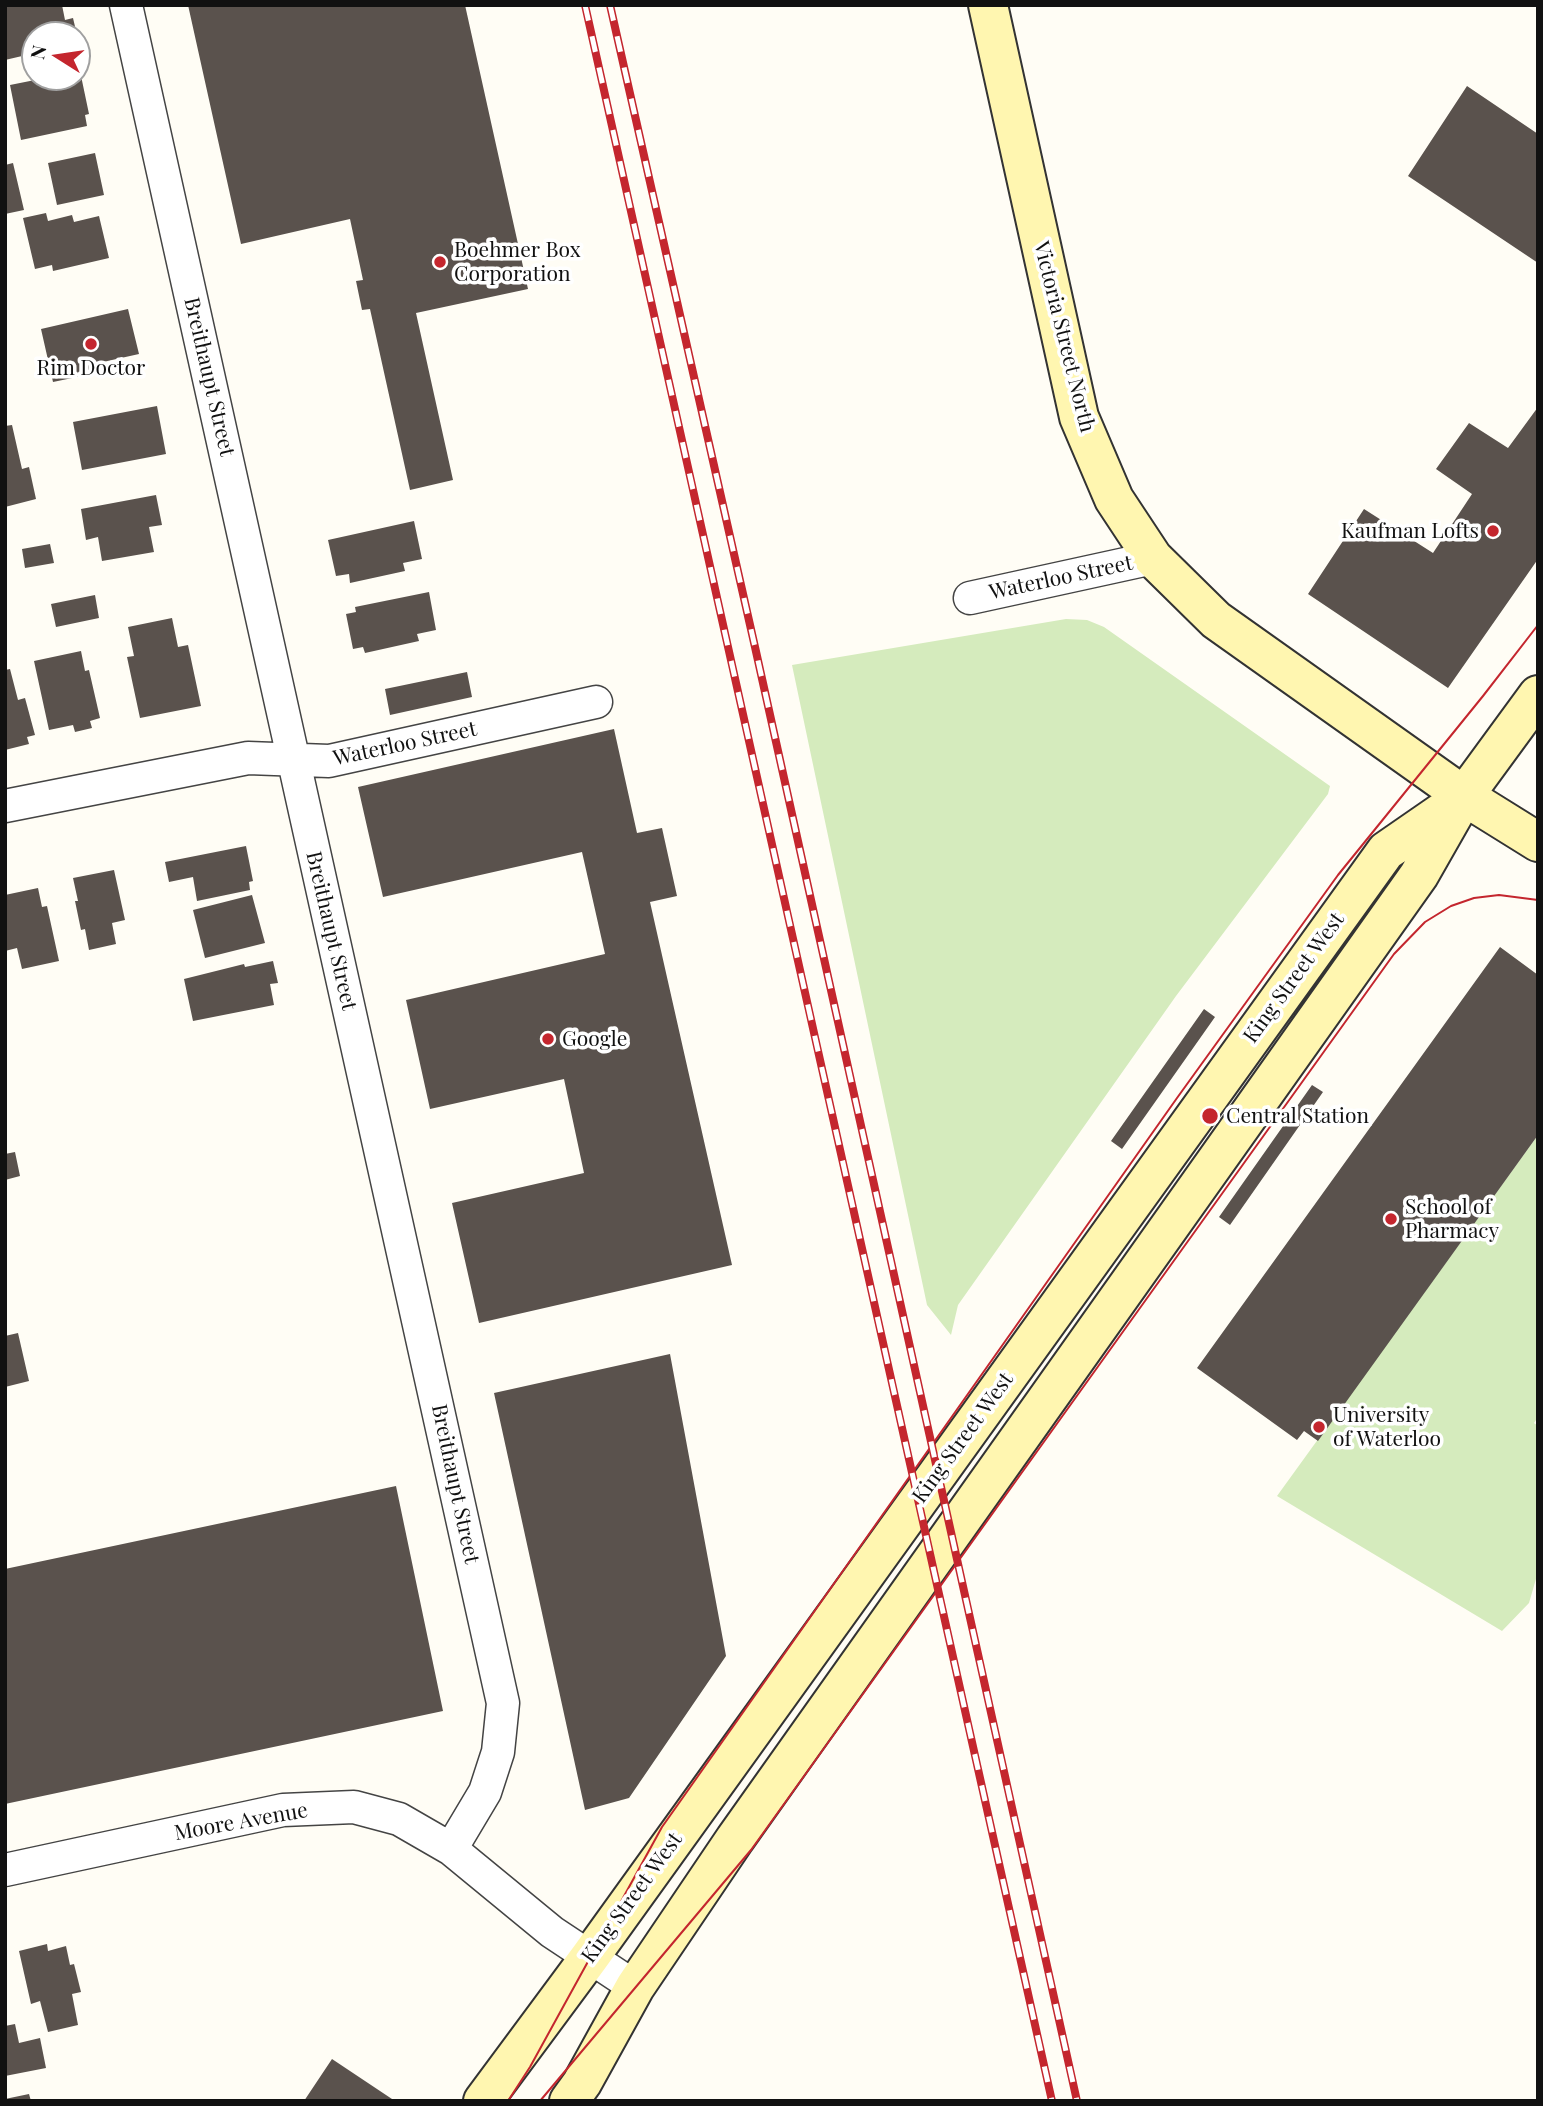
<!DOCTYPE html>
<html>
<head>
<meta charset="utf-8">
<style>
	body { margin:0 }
	#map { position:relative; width:1543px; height:2106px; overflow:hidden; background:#fffdf5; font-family:"Playfair Display",serif }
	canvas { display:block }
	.frame { position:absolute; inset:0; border:7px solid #111; pointer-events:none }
	.north { position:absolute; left:21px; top:21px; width:70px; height:70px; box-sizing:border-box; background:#fff; border:2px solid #a0a0a0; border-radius:50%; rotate:282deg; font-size:19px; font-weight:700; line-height:28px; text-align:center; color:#111 }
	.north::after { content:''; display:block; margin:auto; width:24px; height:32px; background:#c4262e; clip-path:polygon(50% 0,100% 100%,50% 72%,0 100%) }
</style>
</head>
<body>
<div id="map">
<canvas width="1543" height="2106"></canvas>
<div class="frame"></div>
<div class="north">N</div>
</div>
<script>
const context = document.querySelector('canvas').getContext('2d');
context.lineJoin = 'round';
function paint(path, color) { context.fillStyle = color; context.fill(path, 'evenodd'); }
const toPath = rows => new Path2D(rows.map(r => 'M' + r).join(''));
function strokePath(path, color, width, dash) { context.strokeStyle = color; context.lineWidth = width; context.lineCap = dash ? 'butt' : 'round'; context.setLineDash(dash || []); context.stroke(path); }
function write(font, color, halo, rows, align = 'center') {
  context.font = font + ' "Playfair Display",serif'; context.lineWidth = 7; context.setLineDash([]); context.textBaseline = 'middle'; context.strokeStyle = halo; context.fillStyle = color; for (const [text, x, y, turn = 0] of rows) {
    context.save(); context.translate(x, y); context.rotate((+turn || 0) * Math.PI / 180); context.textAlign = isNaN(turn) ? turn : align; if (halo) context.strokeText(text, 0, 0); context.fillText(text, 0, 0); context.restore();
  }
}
paint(toPath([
	[1066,619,1087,620,1104,627,1330,786,1328,794,1176,996,958,1305,951,1335,927,1305,792,665],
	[1538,1135,1538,1417,1534,1423,1538,1426,1538,1572,1529,1603,1502,1631,1277,1496]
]), '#d5ebbd');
paint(toPath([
	[5,5,62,5,65,20,73,18,77,35,35,35,35,53,5,60],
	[188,5,465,5,528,289,416,313,453,480,410,490,370,309,362,310,356,281,363,280,350,219,241,244],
	[77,71,80,71,89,114,85,115,87,126,21,140,10,85,50,77,77,77],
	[1467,86,1538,134,1538,263,1408,176],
	[95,153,104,195,57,205,48,163],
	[13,163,24,210,5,214,5,165],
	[46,213,48,221,72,215,74,222,99,216,109,258,53,271,52,265,35,269,23,218],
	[128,309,139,354,103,362,106,371,53,382,41,329],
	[157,406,166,454,82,470,73,422],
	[1538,407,1538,559,1448,688,1308,594,1364,509,1433,553,1472,494,1436,469,1469,423,1508,448],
	[12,425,22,469,29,467,36,499,5,507,5,426],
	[156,495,162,525,149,527,154,552,102,561,98,537,86,540,81,509],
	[414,521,422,559,403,563,405,571,350,583,349,574,336,576,328,540],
	[50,544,54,563,25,568,22,549],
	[429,592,436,630,417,634,419,641,365,653,363,647,353,649,346,614,356,612,355,607],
	[95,595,99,618,56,627,51,604],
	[172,618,178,647,188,645,201,706,140,718,127,657,134,656,128,627],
	[81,651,85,671,89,670,100,718,90,721,92,728,75,732,73,725,49,730,34,661],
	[10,669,18,700,25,698,35,735,27,737,29,744,5,750,5,670],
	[467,672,472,697,390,715,385,689],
	[614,729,637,833,662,828,677,896,650,902,732,1265,479,1323,452,1203,584,1173,564,1079,430,1109,406,1000,605,954,582,852,383,897,358,787],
	[246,846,253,881,249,882,250,890,197,901,193,877,169,882,165,862],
	[114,870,125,920,112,923,116,944,89,950,85,929,81,930,75,901,78,901,73,878],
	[38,888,42,907,47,906,59,961,22,969,17,948,5,951,5,895],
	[252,895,265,943,205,958,193,910],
	[1500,947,1538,975,1538,1135,1318,1441,1304,1431,1297,1440,1197,1368],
	[273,961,278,983,270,984,274,1005,193,1021,184,979,244,964,245,967],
	[1204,1009,1215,1017,1122,1149,1111,1141],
	[1312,1085,1323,1092,1230,1225,1219,1217],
	[15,1152,20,1176,5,1180,5,1154],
	[18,1333,29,1381,5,1387,5,1336],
	[670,1354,726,1656,629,1798,585,1810,494,1393],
	[396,1486,443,1711,5,1804,5,1569],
	[47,1944,48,1951,66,1946,70,1965,74,1964,81,1992,72,1994,78,2025,48,2032,40,2001,31,2004,19,1951],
	[15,2024,19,2043,40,2038,46,2068,5,2076,5,2026],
	[332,2059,395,2101,304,2101],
	[29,2094,31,2101,5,2101,5,2099]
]), '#5a524d');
const street = toPath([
	[126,5,503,1703,498,1752,485,1792,451,1849],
	[970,598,1153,558],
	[5,806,248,758,329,761,596,702],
	[5,1870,283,1810,354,1807,399,1819,451,1849,552,1932,635,1987]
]);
const secondary = toPath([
	[988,5,1079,417,1114,499,1153,558,1216,620,1464,796,1538,842],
	[483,2101,589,1958,1386,851,1454,804],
	[569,2101,582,2083,635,1987,735,1839,1419,875,1464,796,1538,695]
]);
strokePath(street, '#444', 35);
strokePath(secondary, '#333', 42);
strokePath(street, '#fff', 32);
strokePath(secondary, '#fff6b0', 38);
strokePath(toPath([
	[508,2101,530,2067,662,1827,1177,1098,1338,875,1483,696,1538,625],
	[540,2101,751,1850,1394,954,1425,922,1451,906,1474,898,1499,895,1538,900]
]), '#c4262e', 2);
const rail = toPath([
	[585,5,1052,2101],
	[610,5,755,647,1077,2101]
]);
strokePath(rail, '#c4262e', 8);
strokePath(rail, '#fff', 5, [16]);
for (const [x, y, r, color] of [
	[440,262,7,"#c4262e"],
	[91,344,7,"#c4262e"],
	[1493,531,7,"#c4262e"],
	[548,1039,7,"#c4262e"],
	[1210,1116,9,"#c4262e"],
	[1391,1219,7,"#c4262e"],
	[1319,1427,7,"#c4262e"]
]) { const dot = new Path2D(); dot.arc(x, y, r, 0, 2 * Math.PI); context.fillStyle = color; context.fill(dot); strokePath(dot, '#fff', 2.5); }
write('21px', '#111', '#fff', [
	["Boehmer Box",454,250],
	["Corporation",454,274],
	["Rim Doctor",91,368,"center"],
	["Kaufman Lofts",1479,531,"right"],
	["Google",562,1039],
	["Central Station",1226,1116],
	["School of",1405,1207],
	["Pharmacy",1405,1231],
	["University",1333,1415],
	["of Waterloo",1333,1439]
], 'left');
write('21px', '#111', '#fff', [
	["Victoria Street North",1064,337,76],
	["Breithaupt Street",209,377,77],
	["Waterloo Street",1061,578,-12],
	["Waterloo Street",405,744,-12],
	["Breithaupt Street",331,931,77],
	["King Street West",1294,978,-54],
	["King Street West",963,1438,-54],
	["Breithaupt Street",455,1484,78],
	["Moore Avenue",241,1822,-10],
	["King Street West",632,1898,-54]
]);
</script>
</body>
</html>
